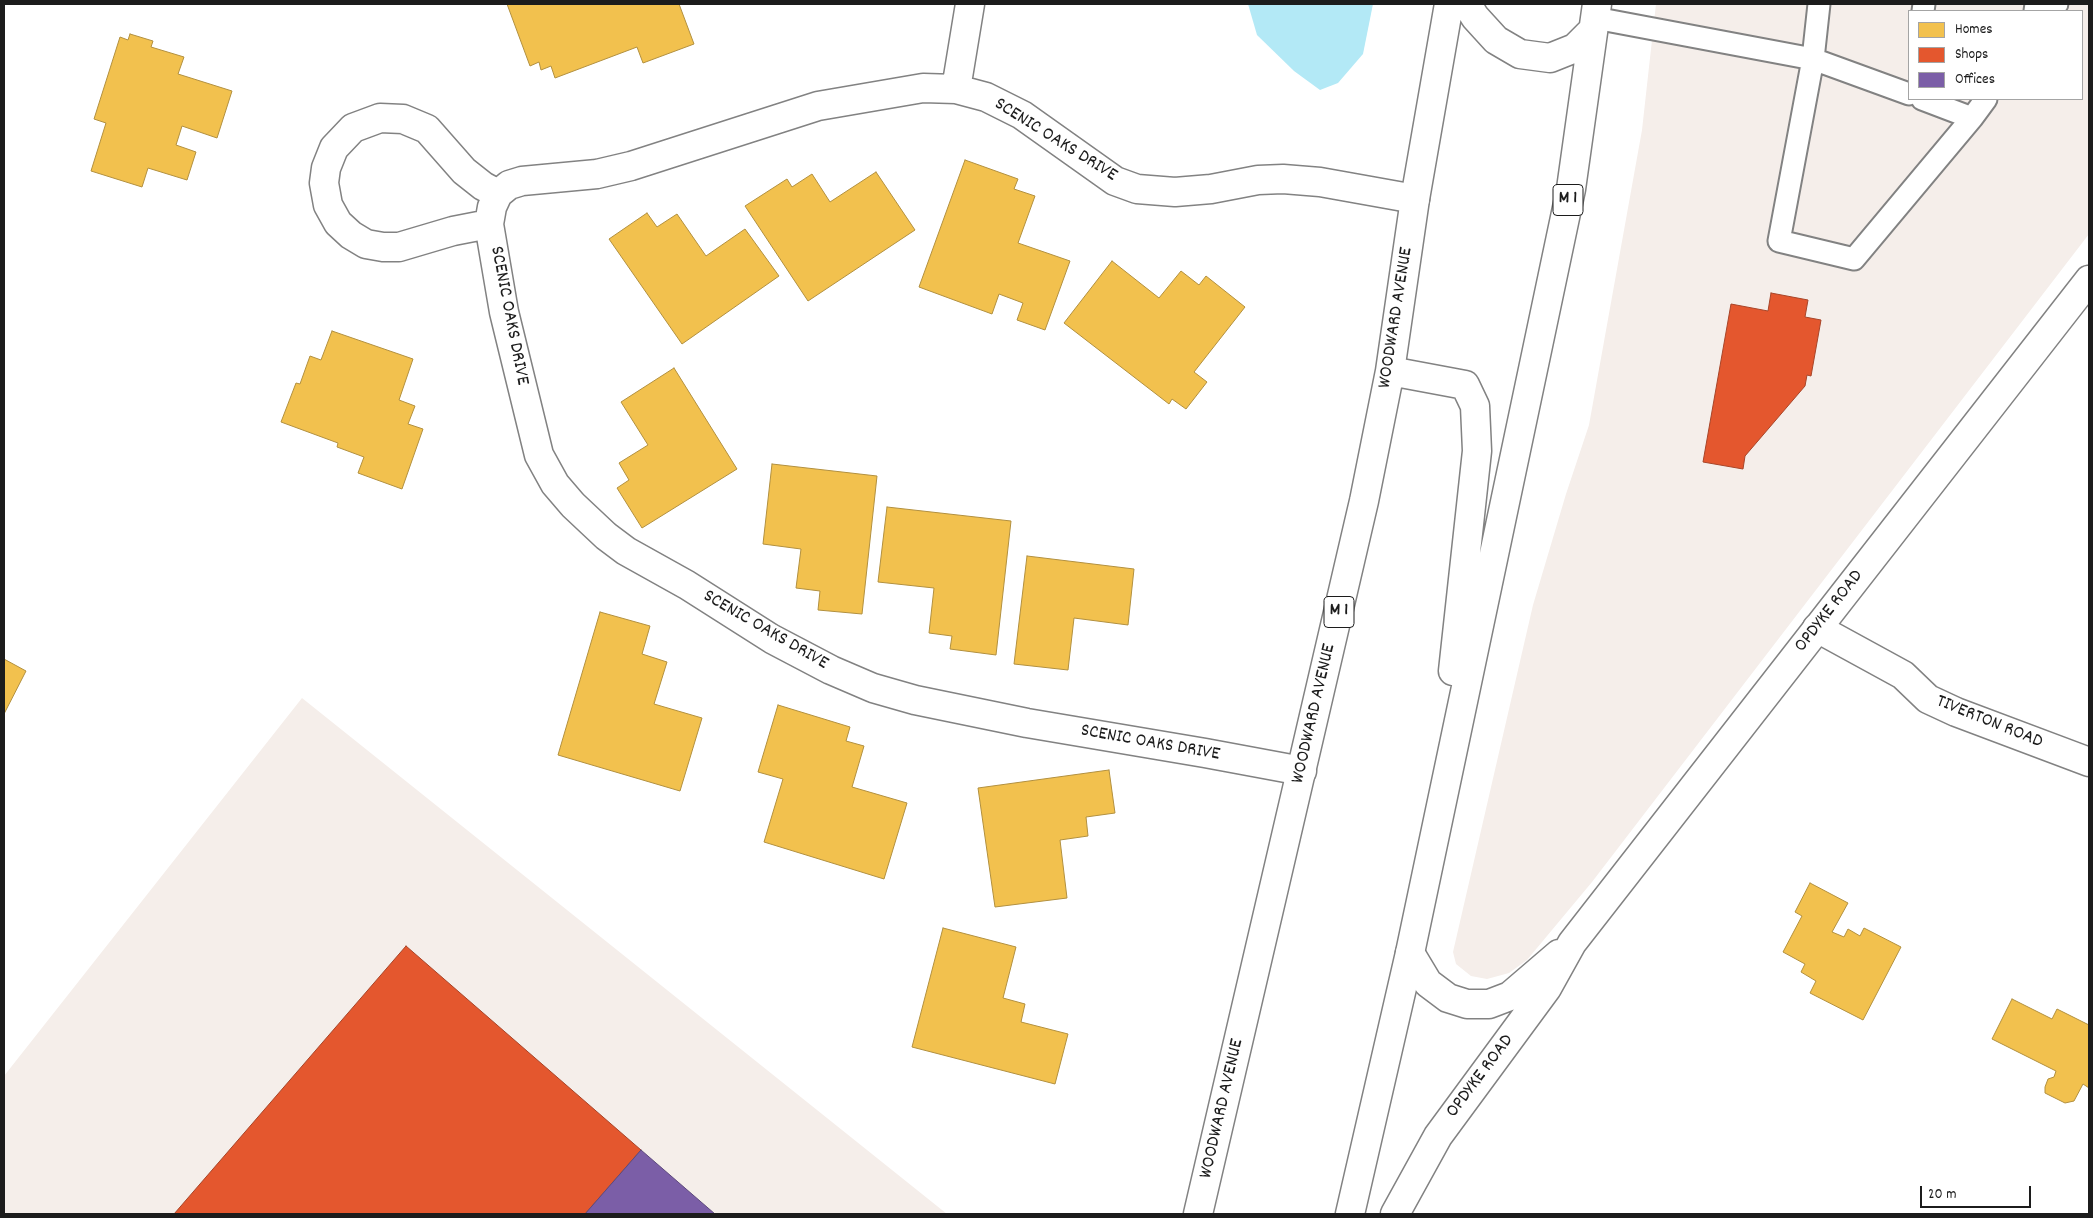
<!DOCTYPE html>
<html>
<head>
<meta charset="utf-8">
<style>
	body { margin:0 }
	#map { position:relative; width:2093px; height:1218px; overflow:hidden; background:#fff; font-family:Dekko,sans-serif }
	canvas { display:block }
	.frame { position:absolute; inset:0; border:5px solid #1c1c1c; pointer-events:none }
	.legend { position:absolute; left:1908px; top:10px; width:175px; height:90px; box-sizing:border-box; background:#fff; border:1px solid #a4a4a4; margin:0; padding:6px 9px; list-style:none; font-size:15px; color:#1c1c1c }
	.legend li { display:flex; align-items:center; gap:10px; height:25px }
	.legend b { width:25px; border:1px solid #a4a4a4 }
	.scale { position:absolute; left:1920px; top:1186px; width:111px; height:22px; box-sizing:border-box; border:2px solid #1c1c1c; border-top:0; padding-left:6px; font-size:15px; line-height:18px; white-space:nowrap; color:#1c1c1c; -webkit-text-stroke:4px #fff; paint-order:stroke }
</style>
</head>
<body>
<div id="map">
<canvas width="2093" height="1218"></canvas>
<div class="frame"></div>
<ul class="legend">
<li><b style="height:14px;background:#f2c14e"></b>Homes</li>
<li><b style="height:14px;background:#e4572e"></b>Shops</li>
<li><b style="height:14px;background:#7b5ea7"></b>Offices</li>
</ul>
<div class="scale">20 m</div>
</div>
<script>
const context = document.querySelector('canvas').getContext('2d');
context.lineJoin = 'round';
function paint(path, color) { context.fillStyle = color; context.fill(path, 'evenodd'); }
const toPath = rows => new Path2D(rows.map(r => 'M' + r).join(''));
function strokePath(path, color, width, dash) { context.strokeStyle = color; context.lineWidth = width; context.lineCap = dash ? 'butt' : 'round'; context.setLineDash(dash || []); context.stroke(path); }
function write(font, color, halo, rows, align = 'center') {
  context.font = font + ' Dekko,sans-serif'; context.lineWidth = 5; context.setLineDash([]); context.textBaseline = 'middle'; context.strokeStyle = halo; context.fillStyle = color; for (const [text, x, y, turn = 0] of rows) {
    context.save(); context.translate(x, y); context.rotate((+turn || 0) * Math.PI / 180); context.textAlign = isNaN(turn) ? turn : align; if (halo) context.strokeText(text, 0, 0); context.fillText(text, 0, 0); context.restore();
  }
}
paint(toPath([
	[1656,4,2089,4,2089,234,1592,882,1527,960,1509,973,1487,979,1471,976,1456,964,1453,952,1533,605,1566,494,1589,425,1642,130],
	[1909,11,2082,11,2082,99,1909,99],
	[302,698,947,1214,4,1214,4,1076]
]), '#f5eeea');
paint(toPath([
	[1248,4,1373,4,1363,54,1338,83,1320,90,1294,71,1257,35]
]), '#b3e9f6');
const homes = toPath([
	[507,4,679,4,694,44,643,63,637,47,555,78,551,66,541,70,539,62,530,66,507,4],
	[130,34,153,41,151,47,184,57,178,74,232,91,217,138,182,126,176,145,196,152,187,180,148,168,142,187,91,171,106,123,94,119,120,37,128,40,130,34],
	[965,160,1018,179,1014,189,1035,196,1018,243,1070,261,1045,330,1017,320,1023,303,999,294,992,314,919,287,965,160],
	[876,172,915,230,808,301,745,206,787,179,792,187,812,174,830,202,876,172],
	[647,213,657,227,677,214,706,256,745,229,779,276,682,344,609,239,647,213],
	[1112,261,1159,298,1181,271,1199,285,1206,276,1245,307,1194,372,1207,382,1186,409,1172,399,1169,404,1064,323,1112,261],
	[332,331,413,359,399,400,415,406,408,424,423,429,402,489,358,473,364,457,337,447,338,443,281,422,296,383,300,384,310,356,321,360,332,331],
	[674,368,737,469,642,528,617,488,629,480,619,463,648,445,621,402,674,368],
	[772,464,877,476,862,614,818,610,820,591,796,588,801,549,763,544,772,464],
	[887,507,1011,521,996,655,950,649,952,636,929,633,934,588,878,582,887,507],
	[1027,556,1134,569,1128,625,1074,618,1068,670,1014,664,1027,556],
	[600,612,650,626,642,654,667,662,654,704,702,718,680,791,558,755,600,612],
	[4,659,26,671,4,714,4,659],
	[778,705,850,727,846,741,864,746,852,787,907,803,884,879,764,842,783,779,758,772,778,705],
	[1109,770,1115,813,1086,817,1088,836,1060,840,1067,898,995,907,978,788,1109,770],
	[1810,883,1848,903,1832,932,1844,937,1848,929,1860,936,1864,928,1901,947,1863,1020,1810,993,1816,981,1801,972,1805,964,1783,952,1802,916,1795,912,1810,883],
	[943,928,1016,947,1003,998,1025,1004,1021,1022,1068,1034,1055,1084,912,1047,943,928],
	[2012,999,2052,1019,2057,1009,2089,1025,2089,1088,2083,1084,2074,1101,2065,1103,2045,1093,2045,1087,2048,1079,2054,1077,2056,1071,1992,1039,2012,999]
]);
paint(homes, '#f2c14e');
strokePath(homes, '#b2903f', 1);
const shops = toPath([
	[1771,293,1808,300,1805,317,1821,320,1811,376,1807,375,1805,386,1745,456,1743,469,1703,462,1731,304,1768,311,1771,293],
	[406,946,641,1150,585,1214,174,1214,406,946]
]);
paint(shops, '#e4572e');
strokePath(shops, '#a84529', 1);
const offices = toPath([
	[641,1150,715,1214,585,1214,641,1150]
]);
paint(offices, '#7b5ea7');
strokePath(offices, '#5e4a7d', 1);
const lane = toPath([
	[1819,4,1813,59,1779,241,1854,259,1972,118],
	[1923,11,1924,4],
	[2035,11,2036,4],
	[2051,11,2057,4],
	[1595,18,1813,59,1909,94],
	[1922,99,1972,118,1986,99]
]);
const street = toPath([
	[956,89,970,4],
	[489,224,453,231,399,247,383,247,366,244,351,235,338,223,328,205,324,183,326,168,334,148,353,128,380,118,403,119,427,129,464,171,483,186,498,194],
	[1817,628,1903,675,1928,699,1956,712,2089,762],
	[1302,771,1205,753,1027,723,915,700,873,688,831,670,772,639,687,585,626,551,606,536,573,505,555,484,539,455,504,312,489,224,492,207,498,194,509,185,522,181,597,174,631,166,818,106,923,88,956,89,986,97,1022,115,1115,181,1137,189,1175,192,1211,189,1258,180,1283,179,1320,182,1415,199]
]);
const secondary = toPath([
	[1410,953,1428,983,1448,998,1467,1004,1489,1004,1510,996,1559,954],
	[1395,1214,1438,1136,1547,988,1572,943,2089,280]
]);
const primary = toPath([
	[1467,4,1475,17,1496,40,1520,54,1550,58,1575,48,1593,30],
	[1390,371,1465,385,1475,406,1477,451,1453,671],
	[1198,1214,1364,501,1390,371,1415,199,1449,4],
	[1350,1214,1410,953,1571,189,1597,4]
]);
strokePath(lane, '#828282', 25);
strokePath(street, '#828282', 31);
strokePath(secondary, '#828282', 31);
strokePath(primary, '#828282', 31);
strokePath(lane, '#fff', 21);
strokePath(street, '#fff', 28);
strokePath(secondary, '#fff', 28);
strokePath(primary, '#fff', 28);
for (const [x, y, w] of [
	[1568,200,30],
	[1339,612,30]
]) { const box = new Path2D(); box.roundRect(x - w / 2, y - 15.5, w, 31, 4); context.fillStyle = '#fff'; context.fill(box); strokePath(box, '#1c1c1c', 1); }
write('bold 18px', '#1c1c1c', null, [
	["M 1",1568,200],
	["M 1",1339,612]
]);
write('19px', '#1c1c1c', '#fff', [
	["SCENIC OAKS DRIVE",1055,141,32],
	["SCENIC OAKS DRIVE",508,316,79],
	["WOODWARD AVENUE",1397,318,-81],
	["OPDYKE ROAD",1830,612,-52],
	["SCENIC OAKS DRIVE",765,631,30],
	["WOODWARD AVENUE",1315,714,-77],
	["TIVERTON ROAD",1989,723,22],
	["SCENIC OAKS DRIVE",1150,744,10],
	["OPDYKE ROAD",1481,1077,-53],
	["WOODWARD AVENUE",1223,1109,-77]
]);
</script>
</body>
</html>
